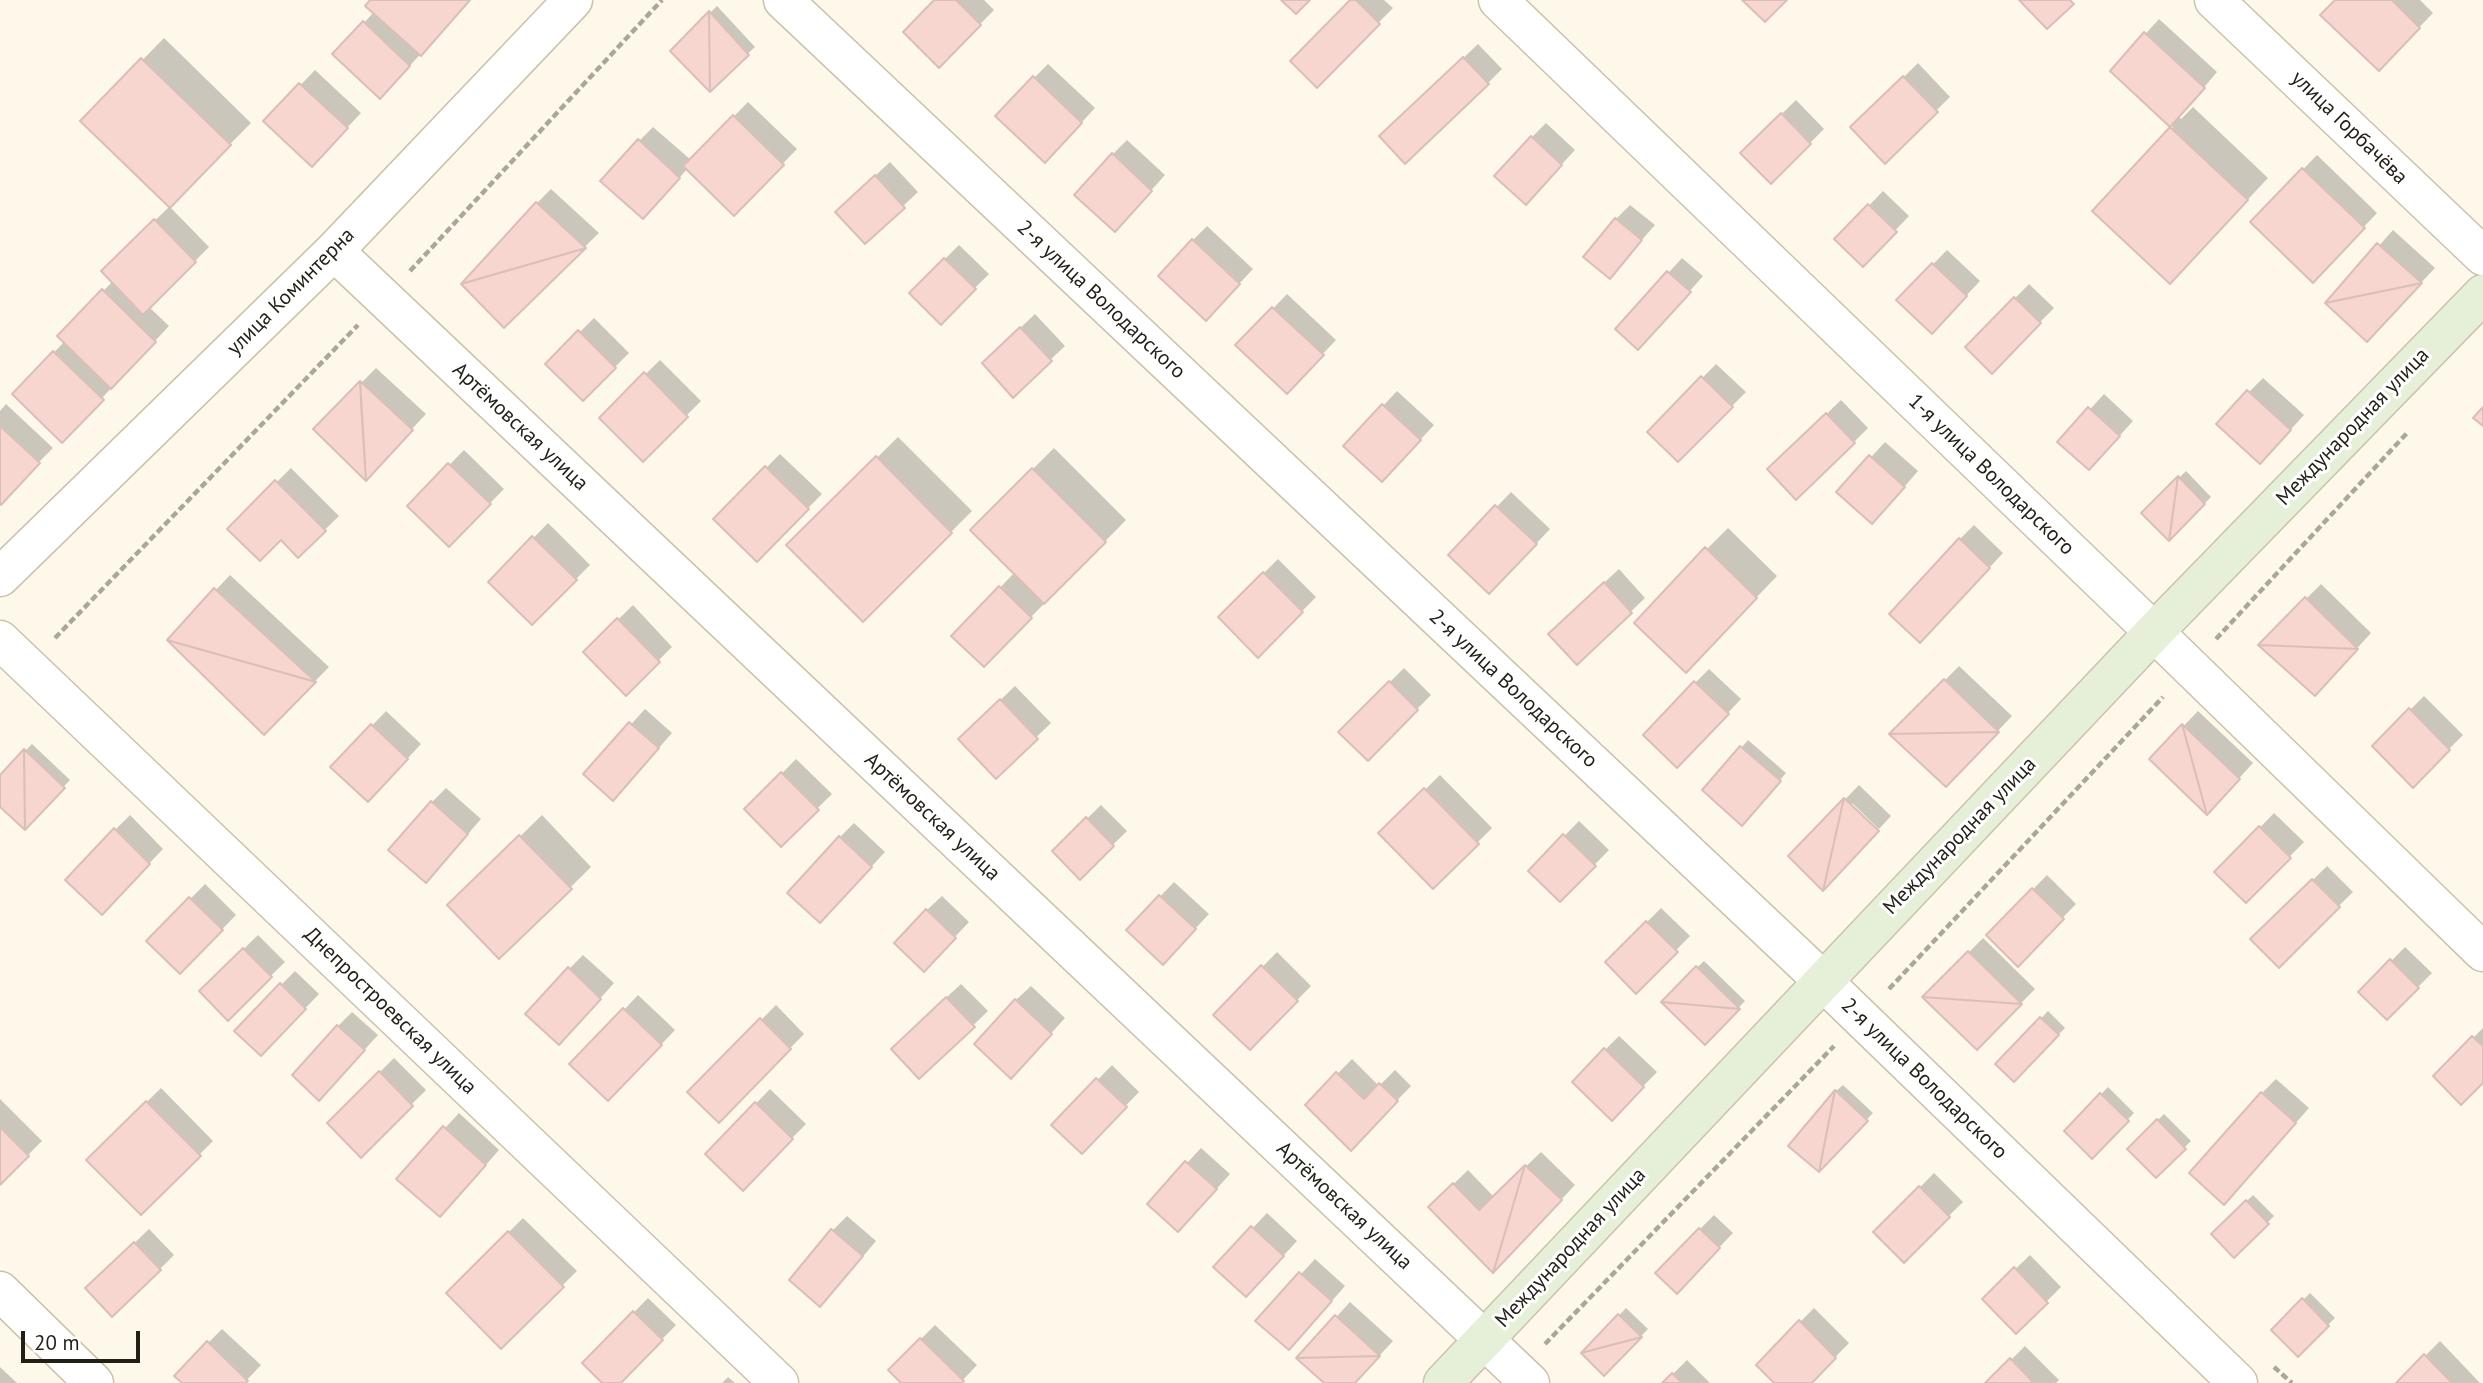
<!DOCTYPE html>
<html>
<head>
<meta charset="utf-8">
<style>
	body { margin:0 }
	#map { position:relative; width:2483px; height:1383px; overflow:hidden; background:#fef8ea; font-family:"PT Sans",sans-serif }
	canvas { display:block }
	.scale { position:absolute; left:21px; top:1331px; width:119px; height:32px; box-sizing:border-box; border:4px solid #221f16; border-top:0; padding-left:9px; font-size:21px; line-height:24px; white-space:nowrap; color:#221f16; -webkit-text-stroke:5px #fff; paint-order:stroke }
</style>
</head>
<body>
<div id="map">
<canvas width="2483" height="1383"></canvas>
<div class="scale">20 m</div>
</div>
<script>
const context = document.querySelector('canvas').getContext('2d');
context.lineJoin = 'round';
function paint(path, color) { context.fillStyle = color; context.fill(path, 'evenodd'); }
const toPath = rows => new Path2D(rows.map(r => 'M' + r).join(''));
function strokePath(path, color, width, dash) { context.strokeStyle = color; context.lineWidth = width; context.lineCap = dash ? 'butt' : 'round'; context.setLineDash(dash || []); context.stroke(path); }
function write(font, color, halo, rows, align = 'center') {
  context.font = font + ' "PT Sans",sans-serif'; context.lineWidth = 6; context.setLineDash([]); context.textBaseline = 'middle'; context.strokeStyle = halo; context.fillStyle = color; for (const [text, x, y, turn = 0] of rows) {
    context.save(); context.translate(x, y); context.rotate((+turn || 0) * Math.PI / 180); context.textAlign = isNaN(turn) ? turn : align; if (halo) context.strokeText(text, 0, 0); context.fillText(text, 0, 0); context.restore();
  }
}
paint(toPath([
	[373,0,470,0,394,83,335,54,374,12],
	[937,0,984,0,994,10,939,66],
	[1352,0,1384,0,1393,8,1317,85],
	[2337,0,2420,0,2433,13,2379,69],
	[717,6,755,47,710,89,672,51],
	[2159,19,2217,72,2179,117,2181,119,2193,107,2268,178,2191,260,2095,211,2173,127,2112,71],
	[164,38,251,123,169,206,209,247,149,307,169,326,62,441,14,394,65,341,60,336,113,281,103,271,170,206,83,121],
	[1478,44,1502,69,1488,83,1396,122],
	[1918,63,1950,97,1885,161,1853,127],
	[1048,64,1095,108,1059,147,1034,78],
	[315,70,361,113,326,150,266,121],
	[1796,100,1824,129,1771,182,1742,153],
	[748,102,797,149,734,214,688,168,657,203,639,141,653,127,691,160],
	[1546,123,1575,150,1540,188,1532,137],
	[1127,140,1165,175,1129,215,1113,154],
	[2317,155,2377,213,2327,266,2252,222],
	[890,162,918,192,865,242,852,197],
	[551,189,599,233,504,325,537,203],
	[1883,191,1909,216,1863,264,1837,239],
	[1630,205,1655,225,1609,277,1616,219],
	[1207,226,1253,269,1220,304,1193,240],
	[2393,230,2435,268,2381,325,2328,303],
	[959,245,989,274,941,322,911,293],
	[1947,250,1980,281,1946,317,1898,300],
	[1682,258,1703,276,1652,334,1617,329],
	[2029,284,2054,308,1992,371,1967,347],
	[1287,294,1336,340,1301,377,1238,345],
	[1035,314,1065,346,1013,395,998,349],
	[594,318,629,353,583,399,548,364],
	[660,360,701,401,643,459,601,418],
	[1716,364,1746,392,1678,460,1649,432],
	[376,368,426,414,366,478,316,429],
	[2263,378,2304,415,2274,448,2249,392],
	[1397,391,1434,425,1396,466,1383,406],
	[2104,394,2133,421,2103,454,2060,442],
	[1841,400,1868,428,1854,442,1784,455],
	[6,404,53,448,0,501,0,411],
	[898,437,972,511,863,620,789,545],
	[1885,442,1918,471,1886,508,1839,492],
	[1054,448,1126,520,984,665,954,636,1015,572,972,530],
	[464,450,504,489,449,545,409,506],
	[780,454,822,494,757,559,715,519],
	[291,468,339,516,298,556,281,538,230,529],
	[2186,471,2211,497,2169,539,2144,513],
	[1511,492,1550,529,1504,578,1451,555],
	[548,523,590,565,532,623,491,582],
	[1974,525,2003,553,1934,627,1960,539],
	[1728,528,1777,576,1707,649,1707,549],
	[1278,559,1316,597,1258,656,1220,617],
	[1619,569,1645,598,1577,663,1564,620],
	[230,575,329,667,264,733,169,640],
	[2321,584,2371,633,2329,679,2260,645],
	[633,605,672,647,626,693,585,652],
	[1959,666,2012,716,1960,771,1892,734],
	[1404,668,1431,695,1368,759,1340,732],
	[1709,669,1741,699,1691,752,1695,683],
	[1015,686,1051,723,996,776,960,739],
	[2424,696,2463,735,2413,785,2374,746],
	[645,709,672,733,627,784,586,774],
	[386,711,421,744,382,786,333,767],
	[2198,711,2253,763,2221,798,2152,759],
	[1748,740,1786,773,1749,817,1704,790],
	[32,744,70,780,24,828,0,805,0,777],
	[796,759,832,794,781,844,747,809],
	[1440,775,1492,828,1433,887,1381,833],
	[1859,785,1891,816,1879,829,1852,803,1852,808,1790,856],
	[446,788,481,819,440,866,432,802],
	[1101,805,1127,831,1080,877,1054,851],
	[2274,813,2304,842,2246,901,2217,872],
	[130,815,163,849,116,898,115,830],
	[542,815,591,867,500,957,450,905],
	[1579,821,1609,850,1560,900,1530,871],
	[854,823,885,852,834,907,840,837],
	[2327,866,2353,892,2279,965,2253,939],
	[2047,875,2076,904,2018,964,1988,935],
	[1174,882,1209,914,1177,948,1128,930],
	[205,884,236,915,180,972,149,941],
	[942,896,969,922,938,955,927,910],
	[1661,908,1690,936,1636,991,1607,962],
	[258,935,285,962,228,1018,201,991],
	[1983,938,2035,989,1977,1048,1925,997],
	[2405,947,2432,973,2387,1018,2361,992],
	[1277,952,1311,986,1250,1048,1215,1015],
	[583,955,614,983,573,1029,569,969],
	[1704,961,1745,1001,1705,1042,1663,1001],
	[295,971,319,994,261,1054,281,985],
	[961,984,988,1011,920,1077,907,1034],
	[1031,986,1065,1018,1025,1062,1016,1000],
	[638,995,675,1030,623,1085,624,1010],
	[776,1005,804,1034,719,1121,690,1092],
	[2048,1011,2065,1028,2014,1080,1998,1064],
	[352,1012,378,1035,333,1084,338,1026],
	[2483,1028,2483,1080,2435,1076],
	[1619,1036,1657,1072,1626,1104,1605,1050],
	[394,1058,426,1090,361,1155,329,1123],
	[1352,1059,1379,1086,1395,1070,1411,1086,1351,1148,1307,1105],
	[1112,1065,1139,1092,1082,1151,1054,1125],
	[2276,1079,2309,1108,2238,1188,2262,1093],
	[1843,1085,1873,1113,1819,1170,1836,1091],
	[2108,1087,2134,1113,2092,1156,2066,1131],
	[161,1088,213,1141,141,1213,88,1160],
	[770,1089,806,1124,743,1188,707,1154],
	[0,1099,42,1141,0,1183],
	[459,1113,499,1150,454,1201,398,1179],
	[2164,1114,2191,1141,2156,1176,2129,1149],
	[1201,1148,1230,1174,1192,1216,1149,1204],
	[1541,1152,1575,1185,1507,1257,1430,1207,1468,1170,1494,1197],
	[1934,1173,1963,1202,1904,1260,1876,1232],
	[2253,1195,2274,1216,2234,1256,2213,1234],
	[1267,1213,1297,1241,1260,1281,1216,1267],
	[1714,1215,1733,1233,1691,1277,1700,1229],
	[847,1216,876,1241,834,1291,833,1230],
	[523,1218,577,1271,501,1346,448,1293],
	[149,1229,174,1255,160,1269,88,1288],
	[2030,1255,2061,1287,2016,1332,1984,1299],
	[1315,1259,1345,1286,1303,1334,1258,1321],
	[2310,1293,2335,1318,2298,1354,2273,1330],
	[648,1298,676,1325,619,1383,605,1383,585,1363],
	[1350,1302,1393,1341,1354,1383,1326,1383,1299,1358],
	[1626,1308,1648,1329,1604,1374,1583,1353],
	[1814,1308,1849,1343,1810,1383,1776,1383,1758,1365],
	[935,1325,977,1365,960,1383,904,1383,890,1370],
	[222,1329,261,1365,244,1383,185,1383,208,1343],
	[2440,1341,2480,1383,2398,1383],
	[2025,1346,2059,1380,2056,1383,1988,1383],
	[1687,1360,1710,1383,1664,1383],
	[0,1367,17,1383,0,1383],
	[728,1377,735,1383,722,1383]
]), '#0003');
const building = toPath([
	[370,0,470,0,421,56,365,6,370,0],
	[934,0,956,0,981,25,939,68,903,32,934,0],
	[1281,0,1310,0,1296,14,1281,0],
	[1350,0,1356,0,1380,24,1317,88,1290,61,1350,0],
	[1742,0,1787,0,1765,22,1742,0],
	[2019,0,2070,0,2074,4,2047,29,2019,0],
	[2335,0,2392,0,2420,28,2379,71,2320,15,2335,0],
	[709,11,710,92,670,51,709,11],
	[709,11,749,55,710,92,709,11],
	[363,21,410,66,380,99,332,54,363,21],
	[2144,32,2205,88,2170,127,2110,71,2144,32],
	[1463,57,1489,84,1405,164,1379,136,1463,57],
	[141,58,231,145,170,208,80,121,141,58],
	[1033,76,1082,123,1045,163,995,116,1033,76],
	[1903,76,1938,112,1885,164,1850,127,1903,76],
	[299,83,348,128,312,167,263,121,299,83],
	[1781,113,1811,144,1771,184,1740,153,1781,113],
	[733,115,784,165,734,216,683,166,733,115],
	[2170,127,2248,200,2170,284,2092,211,2170,127],
	[1531,136,1562,165,1526,205,1494,176,1531,136],
	[638,139,680,178,643,219,600,181,638,139],
	[1112,153,1152,191,1115,232,1074,195,1112,153],
	[2302,168,2365,228,2313,283,2250,222,2302,168],
	[875,175,905,208,865,244,835,212,875,175],
	[536,202,586,248,461,284,536,202],
	[1868,204,1897,232,1863,267,1834,239,1868,204],
	[1615,218,1642,240,1610,279,1583,257,1615,218],
	[154,219,196,262,143,315,101,271,154,219],
	[1192,239,1240,284,1206,321,1158,276,1192,239],
	[2377,243,2422,283,2325,303,2377,243],
	[586,248,504,328,461,284,586,248],
	[944,258,976,289,941,325,909,293,944,258],
	[1932,263,1967,296,1932,334,1896,300,1932,263],
	[1667,271,1691,292,1638,350,1615,329,1667,271],
	[2422,283,2367,342,2325,303,2422,283],
	[102,289,156,342,111,389,57,336,102,289],
	[2014,297,2041,323,1992,374,1965,347,2014,297],
	[1272,307,1324,355,1287,394,1235,345,1272,307],
	[1020,327,1052,361,1013,398,982,363,1020,327],
	[578,330,616,368,583,401,545,364,578,330],
	[53,351,104,400,62,443,12,394,53,351],
	[644,372,688,417,643,462,599,418,644,372],
	[1701,376,1733,407,1678,462,1647,432,1701,376],
	[360,381,362,418,366,481,313,429,360,381],
	[360,381,413,430,366,481,360,381],
	[2247,390,2291,430,2260,464,2216,424,2247,390],
	[1382,404,1421,440,1382,482,1343,446,1382,404],
	[2088,407,2120,436,2089,470,2057,442,2088,407],
	[2483,407,2483,426,2473,418,2483,407],
	[1826,413,1855,443,1796,500,1767,469,1826,413],
	[0,426,40,463,1,505,0,503,0,426],
	[1869,455,1905,487,1872,524,1836,492,1869,455],
	[876,456,952,533,863,622,786,545,876,456],
	[448,463,491,504,449,547,407,506,448,463],
	[765,466,809,509,757,562,713,519,765,466],
	[1032,468,1106,542,1044,604,970,530,1032,468],
	[2178,476,2205,504,2169,541,2178,476],
	[2178,476,2169,541,2141,513,2178,476],
	[275,480,326,531,298,558,281,540,260,561,227,529,275,480],
	[1495,505,1537,544,1489,594,1448,555,1495,505],
	[532,536,577,580,532,625,488,582,532,536],
	[1959,538,1990,568,1920,643,1889,614,1959,538],
	[1705,547,1757,598,1686,673,1634,623,1705,547],
	[1263,572,1303,612,1258,658,1218,617,1263,572],
	[1604,582,1632,613,1577,665,1548,634,1604,582],
	[999,586,1032,618,984,667,951,636,999,586],
	[214,588,316,682,167,640,214,588],
	[2305,597,2358,649,2258,645,2305,597],
	[617,618,660,662,626,696,583,652,617,618],
	[167,640,316,682,264,735,167,640],
	[2258,645,2358,649,2315,696,2258,645],
	[1944,679,1999,732,1889,734,1944,679],
	[1389,681,1418,710,1368,761,1338,732,1389,681],
	[1694,681,1729,714,1677,768,1643,735,1694,681],
	[1000,699,1038,739,996,779,958,739,1000,699],
	[2409,708,2450,750,2413,788,2372,746,2409,708],
	[629,722,659,748,613,801,583,774,629,722],
	[371,724,408,759,368,802,330,767,371,724],
	[2182,724,2240,779,2207,815,2182,724],
	[2182,724,2207,815,2149,759,2182,724],
	[1999,732,1946,787,1889,734,1999,732],
	[1740,746,1781,781,1742,826,1702,790,1740,746],
	[24,749,25,830,0,807,0,775,24,749],
	[24,749,65,788,25,830,24,749],
	[781,772,819,810,781,847,744,809,781,772],
	[1424,788,1479,844,1433,889,1378,833,1424,788],
	[1844,798,1879,831,1823,891,1844,798],
	[1844,798,1823,891,1788,856,1844,798],
	[431,801,468,834,426,883,388,850,431,801],
	[1086,817,1114,846,1080,880,1052,851,1086,817],
	[2259,826,2291,858,2246,903,2214,872,2259,826],
	[114,828,150,864,102,915,65,880,114,828],
	[1563,834,1596,866,1560,902,1528,871,1563,834],
	[519,835,572,889,499,959,447,905,519,835],
	[839,836,872,867,820,923,787,893,839,836],
	[2312,879,2340,907,2279,968,2250,939,2312,879],
	[2032,888,2064,919,2018,967,1986,935,2032,888],
	[1159,895,1196,929,1163,965,1126,930,1159,895],
	[189,897,223,930,180,974,146,941,189,897],
	[926,909,956,938,924,972,894,943,926,909],
	[1646,921,1678,952,1636,994,1605,962,1646,921],
	[243,948,272,977,228,1021,199,991,243,948],
	[1968,951,2022,1004,1922,997,1968,951],
	[2390,959,2419,988,2387,1020,2358,992,2390,959],
	[1261,965,1298,1001,1250,1050,1213,1015,1261,965],
	[1696,966,1740,1009,1661,1002,1696,966],
	[568,967,601,999,559,1045,525,1014,568,967],
	[280,983,306,1009,261,1056,234,1031,280,983],
	[946,997,975,1027,919,1079,891,1049,946,997],
	[1922,997,2022,1004,1977,1050,1922,997],
	[1015,999,1052,1034,1011,1079,974,1044,1015,999],
	[1661,1002,1740,1009,1705,1045,1661,1002],
	[623,1008,662,1045,608,1101,569,1064,623,1008],
	[2040,1017,2059,1035,2014,1082,1995,1064,2040,1017],
	[760,1018,791,1049,719,1123,687,1092,760,1018],
	[337,1025,365,1050,319,1101,292,1075,337,1025],
	[2472,1036,2483,1046,2483,1083,2461,1105,2433,1076,2472,1036],
	[1604,1048,1644,1087,1612,1121,1572,1082,1604,1048],
	[379,1071,413,1106,361,1158,327,1123,379,1071],
	[1336,1072,1364,1099,1379,1083,1398,1101,1351,1151,1305,1105,1336,1072],
	[1096,1078,1127,1107,1082,1154,1051,1125,1096,1078],
	[1835,1090,1868,1121,1819,1172,1835,1090],
	[1835,1090,1819,1172,1788,1146,1835,1090],
	[2261,1092,2296,1123,2224,1205,2189,1173,2261,1092],
	[2100,1093,2129,1121,2092,1159,2064,1131,2100,1093],
	[146,1101,201,1156,141,1215,86,1160,146,1101],
	[755,1102,793,1139,743,1191,705,1154,755,1102],
	[2157,1119,2186,1149,2156,1178,2127,1149,2157,1119],
	[443,1126,486,1165,440,1217,396,1179,443,1126],
	[0,1127,29,1156,0,1185,0,1127],
	[1185,1161,1217,1189,1178,1232,1147,1204,1185,1161],
	[1525,1165,1493,1273,1428,1207,1453,1183,1479,1210,1525,1165],
	[1525,1165,1562,1200,1493,1273,1525,1165],
	[1919,1186,1950,1217,1904,1263,1873,1232,1919,1186],
	[2246,1200,2269,1224,2234,1258,2211,1234,2246,1200],
	[1251,1226,1284,1256,1246,1297,1213,1267,1251,1226],
	[1699,1228,1720,1248,1677,1294,1655,1273,1699,1228],
	[831,1229,863,1256,820,1307,789,1280,831,1229],
	[508,1231,564,1287,501,1349,446,1293,508,1231],
	[134,1242,161,1270,112,1317,85,1288,134,1242],
	[2014,1267,2048,1303,2016,1334,1982,1299,2014,1267],
	[1299,1272,1332,1301,1289,1350,1255,1321,1299,1272],
	[2302,1298,2329,1326,2298,1357,2271,1330,2302,1298],
	[633,1311,663,1340,621,1383,602,1383,582,1363,633,1311],
	[1618,1314,1642,1337,1581,1353,1618,1314],
	[1335,1315,1380,1356,1296,1358,1335,1315],
	[1799,1320,1836,1358,1812,1383,1774,1383,1756,1365,1799,1320],
	[1642,1337,1604,1376,1581,1353,1642,1337],
	[920,1338,964,1381,962,1383,901,1383,888,1370,920,1338],
	[207,1341,248,1381,245,1383,182,1383,174,1376,207,1341],
	[2424,1354,2452,1383,2396,1383,2424,1354],
	[1380,1356,1355,1383,1324,1383,1296,1358,1380,1356],
	[2010,1358,2034,1383,1985,1383,2010,1358],
	[1672,1373,1682,1383,1662,1383,1672,1373]
]);
paint(building, '#f6d6ce');
strokePath(building, '#dabeb7', 2);
const street = toPath([
	[783,0,1802,961,2238,1383],
	[1498,0,2154,632,2483,952],
	[2214,0,2483,256],
	[334,251,1530,1383],
	[0,577,334,251,573,0],
	[0,640,779,1383],
	[0,1291,94,1383]
]);
const secondary = toPath([
	[1443,1383,2154,632,2483,294]
]);
strokePath(street, '#cbc2ab', 41);
strokePath(secondary, '#cbc2ab', 41);
strokePath(toPath([
	[410,271,662,0],
	[55,638,358,325],
	[2216,639,2408,432],
	[1889,989,2163,697],
	[1545,1344,1834,1046],
	[2274,1367,2292,1383]
]), '#aba69a', 4.5, [7, 3.5]);
strokePath(street, '#fff', 38);
strokePath(secondary, '#e6f0d9', 38);
write('21px', '#221f16', '#fff', [
	["улица Горбачёва",2349,128,44],
	["улица Коминтерна",291,292,-45],
	["2-я улица Володарского",1101,300,43],
	["Артёмовская улица",520,427,43],
	["Международная улица",2353,427,-46],
	["1-я улица Володарского",1991,475,44],
	["2-я улица Володарского",1513,689,43],
	["Артёмовская улица",932,817,43],
	["Международная улица",1960,836,-46],
	["Днепростроевская улица",390,1011,44],
	["2-я улица Володарского",1924,1079,44],
	["Артёмовская улица",1344,1206,43],
	["Международная улица",1571,1248,-47]
]);
</script>
</body>
</html>
